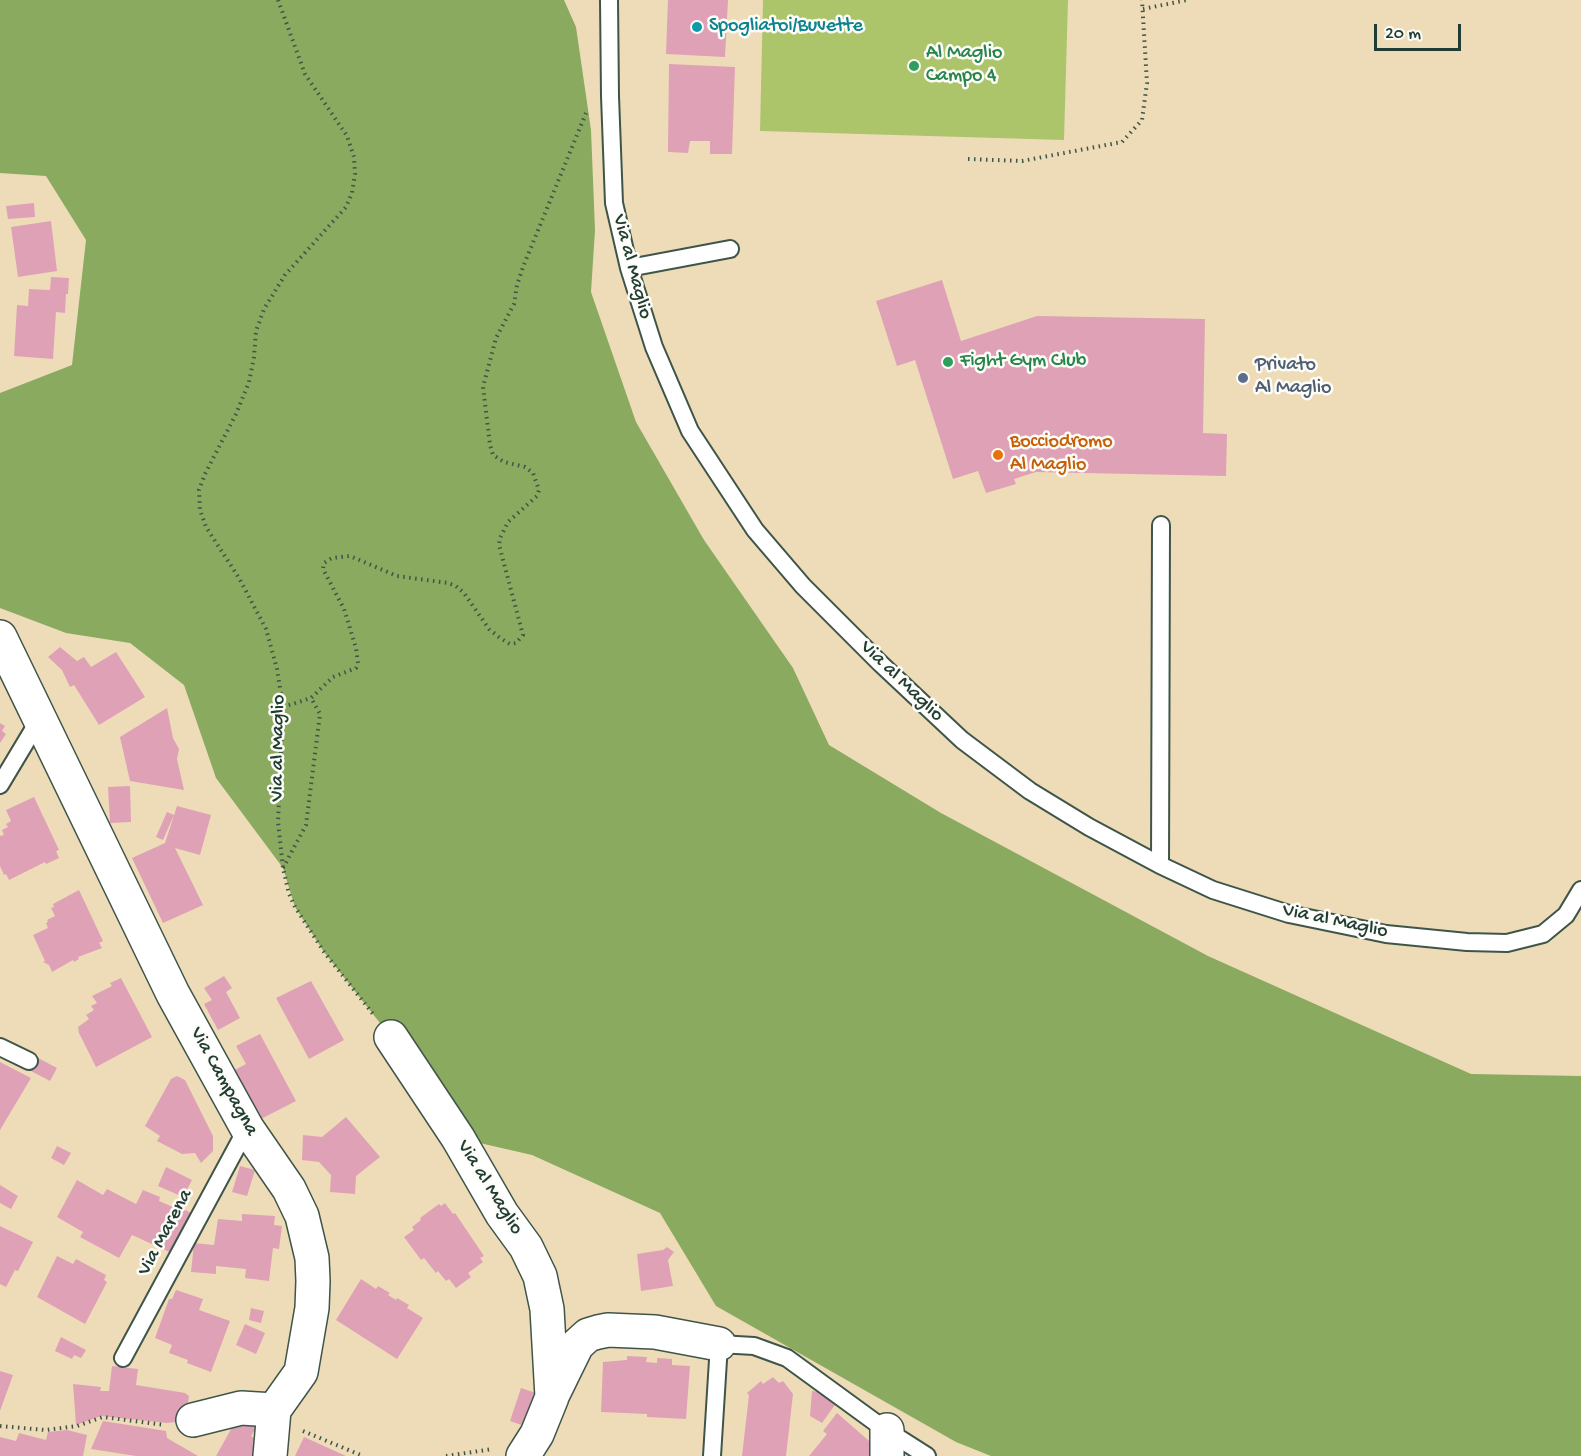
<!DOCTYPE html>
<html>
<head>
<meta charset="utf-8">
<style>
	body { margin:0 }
	#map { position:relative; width:1581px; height:1456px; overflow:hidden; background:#eedcb9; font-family:"Gochi Hand",sans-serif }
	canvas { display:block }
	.scale { position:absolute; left:1374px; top:24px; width:87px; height:27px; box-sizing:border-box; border:3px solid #1f3d34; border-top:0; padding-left:8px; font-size:18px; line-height:21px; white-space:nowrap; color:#1f3d34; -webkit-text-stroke:4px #fdfcf7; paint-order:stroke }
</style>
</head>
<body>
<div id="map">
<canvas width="1581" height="1456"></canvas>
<div class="scale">20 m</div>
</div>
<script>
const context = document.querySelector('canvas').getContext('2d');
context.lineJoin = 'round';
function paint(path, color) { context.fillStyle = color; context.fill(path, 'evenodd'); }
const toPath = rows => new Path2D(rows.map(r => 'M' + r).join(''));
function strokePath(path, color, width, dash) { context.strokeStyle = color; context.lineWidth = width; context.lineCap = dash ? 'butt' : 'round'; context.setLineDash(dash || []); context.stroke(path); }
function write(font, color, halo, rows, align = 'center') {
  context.font = font + ' "Gochi Hand",sans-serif'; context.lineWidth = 5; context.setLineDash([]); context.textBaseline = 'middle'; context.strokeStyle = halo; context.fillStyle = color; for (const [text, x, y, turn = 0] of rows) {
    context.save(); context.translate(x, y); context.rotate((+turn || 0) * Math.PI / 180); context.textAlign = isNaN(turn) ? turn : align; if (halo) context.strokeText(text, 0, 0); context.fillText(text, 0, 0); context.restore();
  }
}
paint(toPath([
	[763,0,1068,0,1064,140,760,131]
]), '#acc56b');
paint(toPath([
	[0,0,564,0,576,27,591,130,595,230,591,292,636,422,704,540,793,668,829,745,941,813,1208,956,1471,1074,1581,1076,1581,1456,991,1456,956,1442,716,1306,660,1213,532,1155,458,1138,391,1037,324,952,295,907,283,868,216,778,184,685,130,643,66,633,0,608,0,393,72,365,86,240,46,176,0,173]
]), '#89aa5f');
paint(toPath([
	[668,0,728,0,725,57,666,54],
	[669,64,735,67,732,154,710,154,710,141,690,141,688,153,668,152],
	[34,203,35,217,8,219,6,206],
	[51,221,57,271,18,277,11,227],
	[51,277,69,278,68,294,66,294,65,313,56,312,53,359,14,356,17,305,28,306,29,289,50,290],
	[942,280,961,341,1037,316,1205,319,1203,433,1227,434,1226,476,1036,472,1014,479,1016,484,986,493,978,471,953,479,915,360,897,366,876,301],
	[60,647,77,661,84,657,91,667,116,652,145,697,99,725,74,685,70,687,62,670,48,657],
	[167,708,173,738,179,749,177,759,184,790,130,781,120,737],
	[0,723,5,726,2,731,6,734,0,743],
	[130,786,131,822,110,823,108,787],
	[34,797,59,850,56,851,59,858,46,864,45,862,9,880,6,874,4,875,0,866,0,836,4,835,2,830,8,827,6,824,11,821,6,810],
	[177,806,211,815,200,855,175,848,203,905,163,923,132,858,165,843],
	[167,812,174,815,163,840,156,837],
	[79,890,103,941,99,943,102,948,78,957,79,959,74,962,73,960,52,972,49,965,43,962,45,961,33,935,48,928,46,923,48,922,47,920,55,916,51,908,54,907,53,904],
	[224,976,232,988,226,992,240,1018,218,1030,204,1004,212,1000,204,988],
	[121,978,152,1037,96,1067,79,1033,78,1027,89,1019,86,1015,94,1010,91,1006,97,1003,92,996,112,986,110,983],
	[311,981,344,1040,309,1059,276,998],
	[260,1034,296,1101,257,1121,231,1072,246,1064,236,1046],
	[38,1058,57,1068,50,1081,31,1071],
	[0,1062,31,1078,0,1130],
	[177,1076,185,1080,213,1136,213,1151,201,1163,195,1153,182,1154,157,1141,160,1136,145,1126,171,1079],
	[346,1117,380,1157,356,1176,355,1194,330,1192,331,1175,319,1162,302,1160,303,1135,322,1137],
	[57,1146,71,1153,64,1165,51,1158],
	[240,1166,255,1170,247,1196,232,1192],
	[166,1167,192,1180,183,1197,158,1186],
	[77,1180,103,1195,107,1189,136,1204,143,1190,160,1197,159,1201,173,1207,174,1205,194,1214,174,1254,132,1235,119,1258,80,1237,83,1232,57,1217],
	[0,1185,18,1196,11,1209,0,1203],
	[445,1203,453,1214,455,1213,484,1256,480,1258,483,1262,468,1273,471,1277,456,1288,449,1279,446,1281,438,1271,436,1273,424,1258,421,1260,404,1237,414,1230,412,1227,421,1220,420,1218,439,1204,441,1206],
	[242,1214,275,1216,274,1225,282,1226,279,1249,273,1248,269,1281,245,1278,246,1269,216,1266,216,1274,191,1272,194,1243,214,1245,218,1219,242,1221],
	[0,1226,33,1242,18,1271,15,1270,6,1287,0,1284],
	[667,1247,674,1252,668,1260,673,1286,641,1291,637,1254,663,1250],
	[57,1256,73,1264,76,1259,106,1275,104,1280,107,1282,85,1324,37,1297],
	[361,1279,376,1289,378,1286,390,1293,388,1295,396,1300,397,1298,409,1305,407,1308,423,1318,397,1359,336,1320],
	[176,1290,203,1299,199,1310,230,1321,211,1372,187,1363,188,1360,169,1353,172,1345,155,1338,169,1299,172,1299],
	[251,1308,264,1311,261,1323,249,1320],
	[245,1324,265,1333,256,1354,236,1345],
	[61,1337,86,1350,81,1358,74,1355,72,1359,55,1351],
	[627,1356,647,1357,646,1362,657,1363,657,1358,672,1359,672,1365,690,1366,686,1419,647,1417,647,1414,601,1412,603,1362,627,1360],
	[112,1366,138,1369,136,1385,185,1393,189,1396,185,1421,167,1423,101,1416,76,1425,73,1384,101,1387,100,1391,109,1391],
	[0,1371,13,1375,0,1411],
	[773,1377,779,1383,783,1381,793,1394,786,1456,742,1456,749,1395,747,1393,761,1381,763,1384],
	[521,1388,545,1396,533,1429,510,1421],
	[812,1391,827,1393,837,1402,822,1423,810,1416],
	[837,1413,876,1447,869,1456,809,1456,827,1434,823,1431],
	[239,1415,258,1425,251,1436,264,1445,257,1456,216,1456],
	[103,1421,166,1431,167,1438,198,1456,136,1456,91,1449],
	[67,1430,87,1435,83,1456,0,1456,0,1437,16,1441,19,1433,46,1440,48,1432],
	[304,1437,346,1456,295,1456]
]), '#dfa1b6');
const lane = toPath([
	[609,0,610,96,614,203,629,268,654,347,690,431,755,530,803,586,881,664,962,740,1030,791,1089,827,1160,865,1213,890,1289,914,1386,934,1467,942,1507,943,1543,934,1566,915,1581,890],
	[629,268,730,249],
	[0,785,39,720],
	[1160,865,1161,525],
	[0,1047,29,1061],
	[123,1358,247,1128],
	[712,1456,719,1344,754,1346,787,1358,883,1428,927,1456]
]);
const street = toPath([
	[0,637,173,994,247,1128,289,1189,302,1216,312,1258,313,1281,312,1308,301,1372,274,1410,270,1456],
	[391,1037,458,1138,502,1214,526,1247,540,1276,547,1309,552,1397,537,1434,523,1456],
	[553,1394,577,1345,588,1335,598,1332,608,1330,655,1332,719,1344],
	[193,1420,241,1408,274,1410],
	[887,1456,887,1430]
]);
strokePath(lane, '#3e5548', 20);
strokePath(street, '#3e5548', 36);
strokePath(toPath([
	[278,0,305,74,347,136,354,157,355,174,352,193,346,207,285,275,264,309,256,331,254,357,249,382,236,414,205,474,199,490,200,510,206,527,239,578,266,629,277,669,283,707,278,822,283,868,289,894,295,907,324,952,373,1014],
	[1143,9,1187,0],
	[968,159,1022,161,1122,142,1142,120,1147,83,1142,0],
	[283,707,311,698,333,677,356,668,358,663,356,648,344,609,323,569,324,563,332,558,350,556,397,576,448,583,456,586,464,593,489,629,500,638,510,644,516,643,523,635,499,545,500,538,508,522,537,496,539,490,533,473,525,467,504,462,493,455,490,445,483,387,496,338,514,304,517,285,523,267,586,113],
	[283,868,306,825,320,714,311,698],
	[0,1426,45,1430,77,1426,103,1417,165,1425],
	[303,1431,363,1456],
	[446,1456,493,1449]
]), '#3e5548', 4, [1.5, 4.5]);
strokePath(lane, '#fff', 16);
strokePath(street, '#fff', 33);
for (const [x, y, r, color] of [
	[697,27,6,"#0f9aa8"],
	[914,66,6,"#2e9e5b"],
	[948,362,6,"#2e9e5b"],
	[1243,378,6,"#5c6f8a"],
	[998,455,6,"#e8710a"]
]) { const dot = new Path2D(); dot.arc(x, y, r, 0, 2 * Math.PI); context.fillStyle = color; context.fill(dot); strokePath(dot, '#fdfcf7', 2); }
write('20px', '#0d838f', '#fdfcf7', [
	["Spogliatoi/Buvette",709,27]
], 'left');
write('20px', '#27864d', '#fdfcf7', [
	["Al Maglio",926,54],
	["Campo 4",926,77],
	["Fight Gym Club",960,362]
], 'left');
write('20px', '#1f3d34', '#fdfcf7', [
	["Via al Maglio",631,267,75],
	["Via al Maglio",901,682,44],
	["Via al Maglio",279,748,-89],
	["Via al Maglio",1335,922,12],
	["Via Campagna",223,1082,61],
	["Via al Maglio",489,1188,58],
	["Via Marena",166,1233,-62]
]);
write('20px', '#4e5e75', '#fdfcf7', [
	["Privato",1255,366],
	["Al Maglio",1255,389]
], 'left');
write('20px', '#c56008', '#fdfcf7', [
	["Bocciodromo",1010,443],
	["Al Maglio",1010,466]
], 'left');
</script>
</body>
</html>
